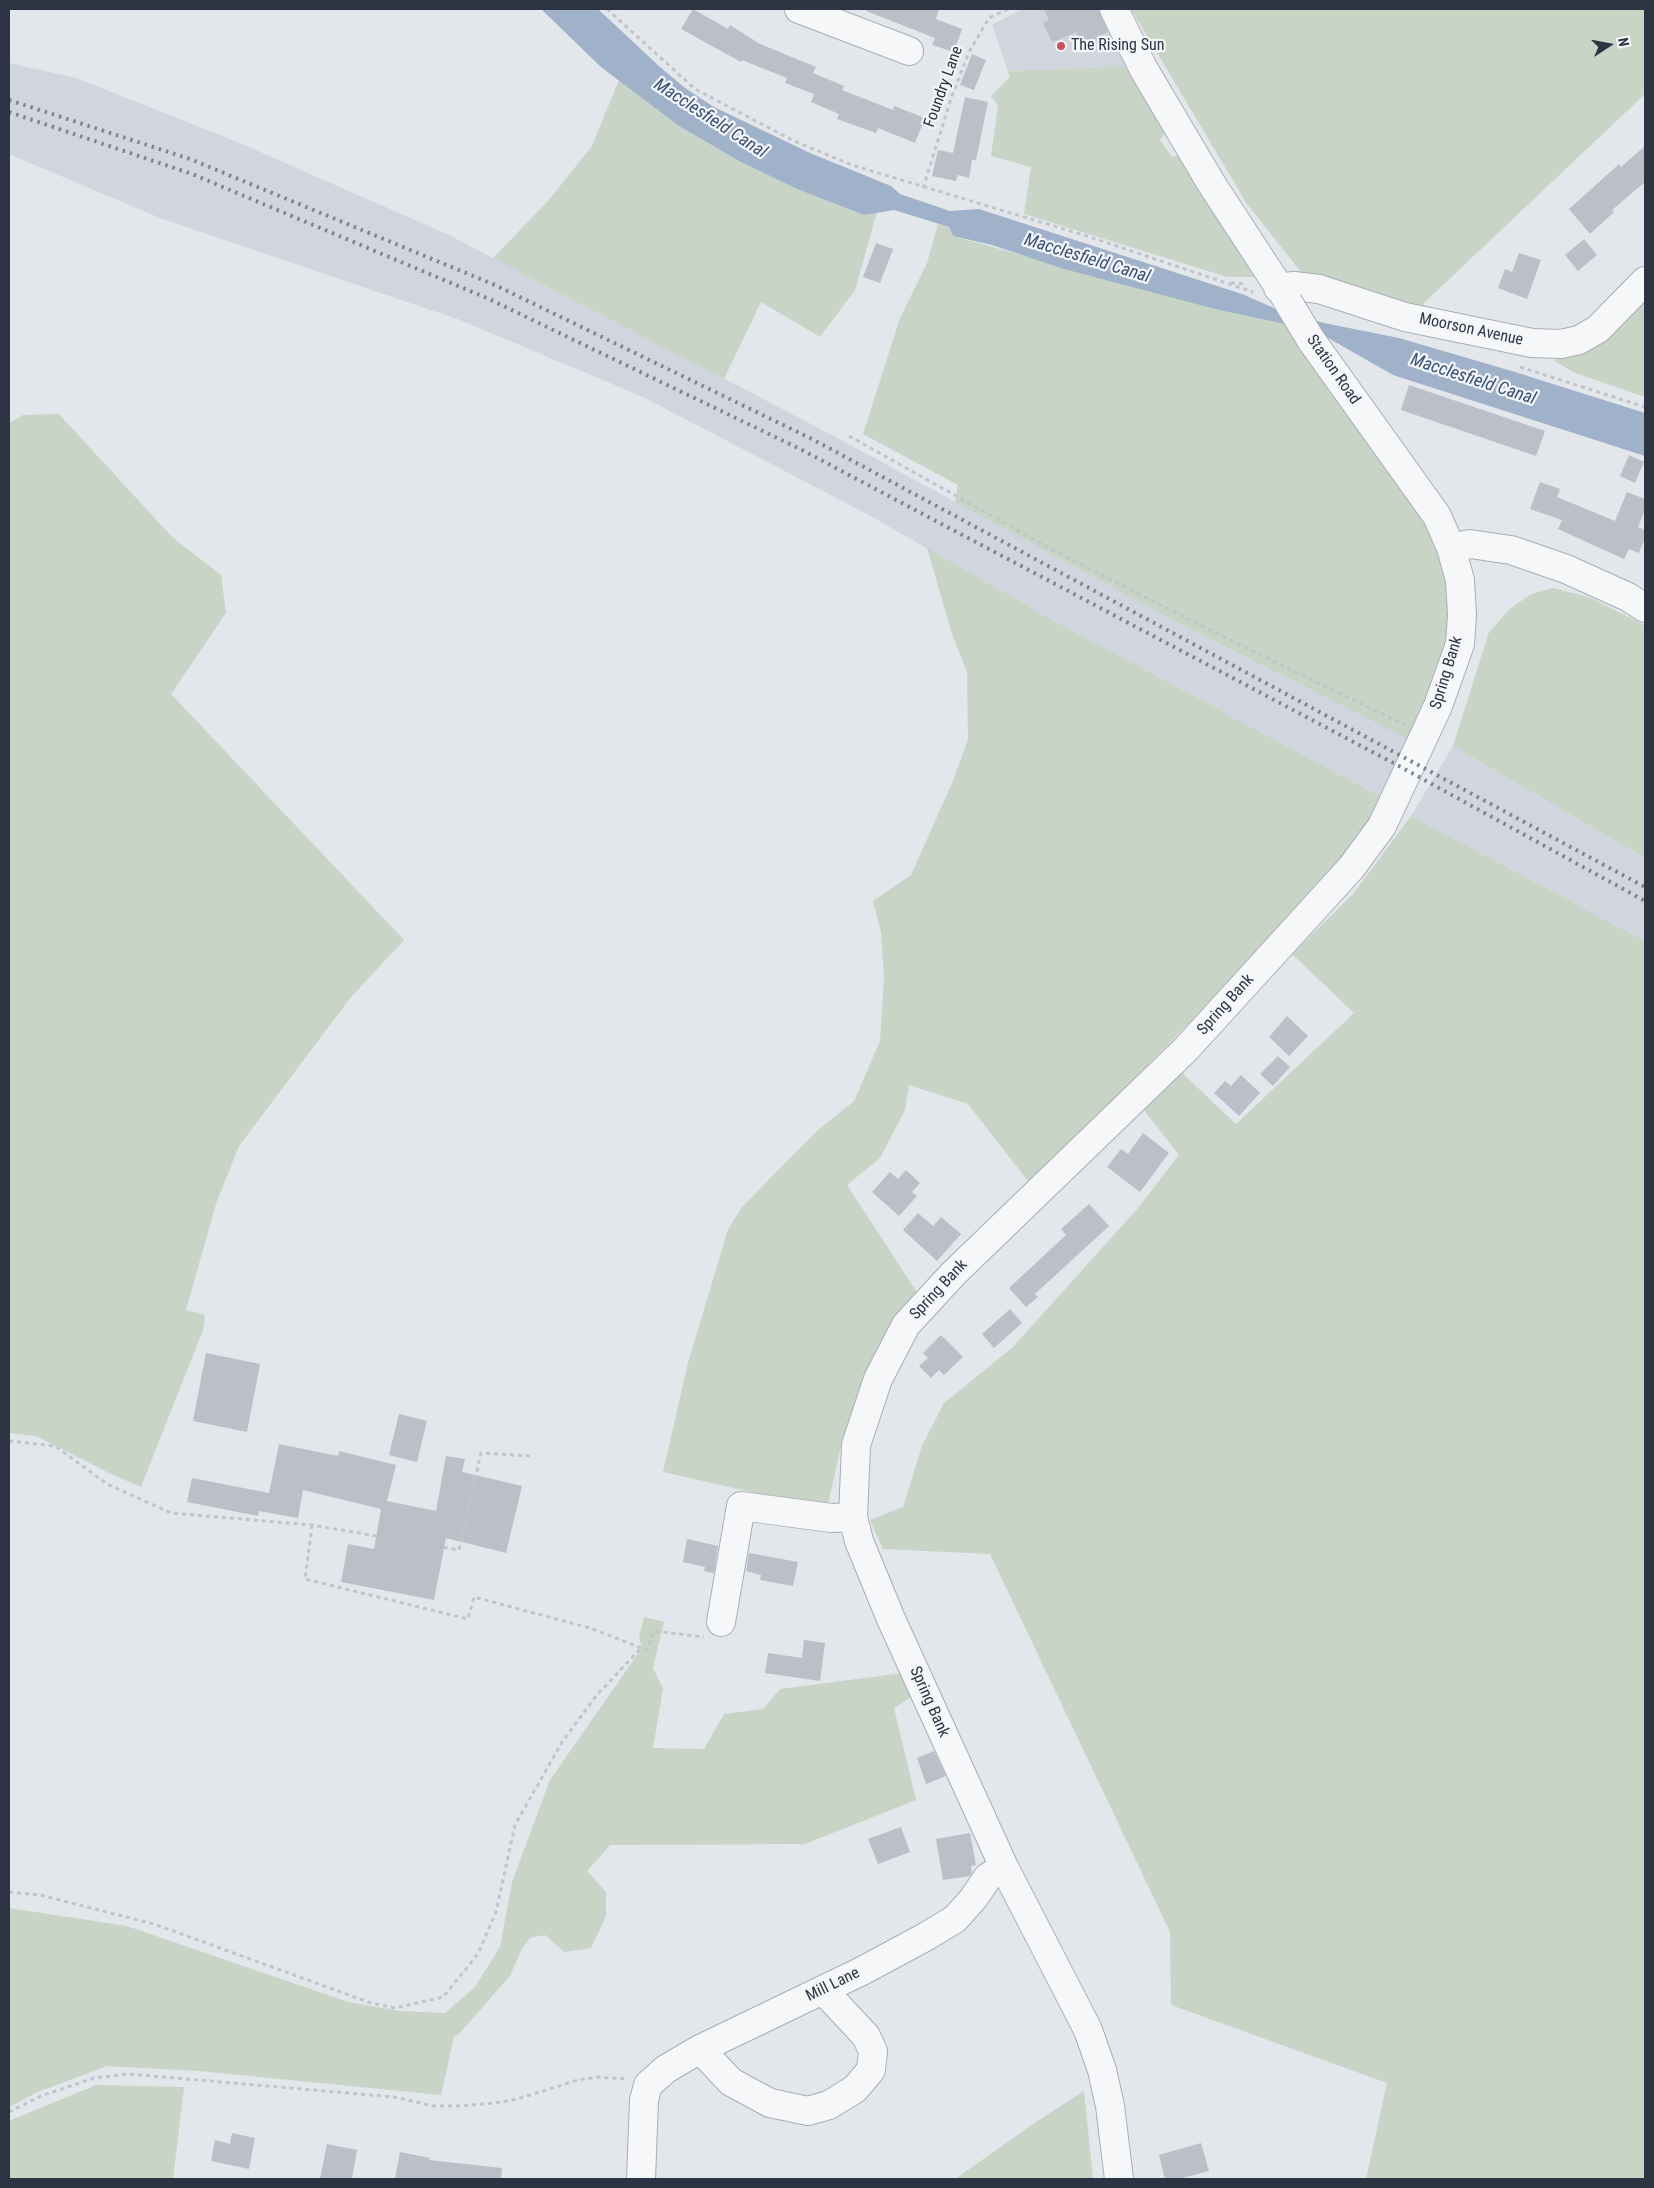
<!DOCTYPE html>
<html>
<head>
<meta charset="utf-8">
<style>
	body { margin:0 }
	#map { position:relative; width:1654px; height:2188px; overflow:hidden; background:#e3e6eb; font-family:"Roboto Condensed",sans-serif }
	canvas { display:block }
	.frame { position:absolute; inset:0; border:10px solid #2c3342; pointer-events:none }
	.north { position:absolute; left:1584px; top:20px; width:50px; height:50px; -webkit-text-stroke:4px #f3f5f8; paint-order:stroke; rotate:79deg; font-size:14px; font-weight:700; line-height:20px; text-align:center; color:#2c3342 }
	.north::after { content:''; display:block; margin:auto; width:18px; height:22px; background:#2c3342; clip-path:polygon(50% 0,100% 100%,50% 72%,0 100%) }
</style>
</head>
<body>
<div id="map">
<canvas width="1654" height="2188"></canvas>
<div class="frame"></div>
<div class="north">N</div>
</div>
<script>
const context = document.querySelector('canvas').getContext('2d');
context.lineJoin = 'round';
function paint(path, color) { context.fillStyle = color; context.fill(path, 'evenodd'); }
const toPath = rows => new Path2D(rows.map(r => 'M' + r).join(''));
function strokePath(path, color, width, dash) { context.strokeStyle = color; context.lineWidth = width; context.lineCap = dash ? 'butt' : 'round'; context.setLineDash(dash || []); context.stroke(path); }
function write(font, color, halo, rows, align = 'center') {
  context.font = font + ' "Roboto Condensed",sans-serif'; context.lineWidth = 4.5; context.setLineDash([]); context.textBaseline = 'middle'; context.strokeStyle = halo; context.fillStyle = color; for (const [text, x, y, turn = 0] of rows) {
    context.save(); context.translate(x, y); context.rotate((+turn || 0) * Math.PI / 180); context.textAlign = isNaN(turn) ? turn : align; if (halo) context.strokeText(text, 0, 0); context.fillText(text, 0, 0); context.restore();
  }
}
paint(toPath([
	[1022,9,1104,9,1133,66,1008,71,992,25],
	[9,63,76,78,235,141,449,235,832,435,1182,625,1413,742,1381,797,1047,617,867,514,643,397,460,320,160,218,9,154],
	[1453,746,1645,858,1645,941,1411,816]
]), '#d1d5dd');
paint(toPath([
	[1131,9,1645,9,1645,94,1424,303,1423,311,1346,289,1301,272,1247,204],
	[1133,66,1167,130,1160,140,1172,157,1181,155,1254,277,1227,277,1024,214,1031,167,991,156,998,106,991,96,1010,77,1008,71],
	[619,80,679,126,739,161,797,189,864,215,877,212,855,290,820,337,761,302,724,379,493,258,548,201,592,146],
	[938,224,949,227,953,236,1219,310,1283,323,1419,511,1449,583,1455,630,1413,742,1182,625,955,502,958,485,863,434,900,318,927,263],
	[1645,301,1645,397,1575,373,1553,360,1579,355,1612,331],
	[59,414,172,537,221,575,226,613,171,694,404,940,351,997,239,1146,216,1204,186,1310,205,1315,203,1330,141,1487,109,1473,36,1436,9,1433,9,423,23,415],
	[927,548,1047,617,1381,797,1355,848,1260,951,1122,1091,1028,1181,968,1104,909,1085,905,1110,880,1158,847,1185,918,1294,872,1358,843,1437,827,1509,663,1472,688,1363,728,1229,742,1207,817,1131,854,1101,880,1041,884,979,881,932,873,901,911,875,953,781,968,739,967,672,952,634],
	[1553,588,1589,597,1645,625,1645,858,1453,746,1489,632,1511,608,1531,594],
	[1411,816,1645,941,1645,2179,1366,2179,1387,2083,1171,2005,1170,1932,990,1554,883,1549,870,1520,903,1507,922,1446,944,1403,1012,1348,1138,1208,1179,1155,1140,1105,1178,1069,1236,1124,1354,1013,1292,954,1353,894],
	[644,1617,664,1622,653,1668,663,1689,653,1748,704,1749,724,1714,763,1709,780,1689,903,1673,915,1695,894,1708,916,1800,805,1844,610,1845,587,1871,606,1892,606,1916,591,1948,564,1952,545,1935,530,1938,522,1949,510,1976,459,2034,454,2037,441,2095,199,2071,107,2066,38,2092,9,2107,9,1908,127,1926,348,2002,400,2011,445,2013,475,1987,500,1947,512,1882,550,1780,642,1648,639,1637],
	[96,2085,184,2087,173,2179,9,2179,9,2121],
	[1084,2091,1093,2179,955,2179,1033,2124]
]), '#c8d4c5');
paint(toPath([
	[541,9,598,9,660,67,685,88,714,107,810,153,891,186,900,194,950,211,979,209,1242,294,1276,309,1324,323,1399,338,1515,372,1645,413,1645,456,1393,375,1323,335,1304,328,1219,310,1064,269,992,245,953,236,949,227,894,210,864,215,797,189,739,161,679,126,601,67]
]), '#a0b2c9');
paint(toPath([
	[693,9,728,29,730,25,760,44,816,67,813,73,844,86,842,90,893,110,894,106,925,118,915,143,878,128,876,133,837,119,839,114,811,102,814,94,785,83,787,78,742,60,741,62,681,29],
	[866,9,939,9,936,19,962,29,954,52,932,45,935,38,866,11],
	[1044,9,1098,9,1108,32,1082,45,1076,32,1052,42,1043,23,1049,20],
	[972,54,986,60,974,90,960,85],
	[965,97,988,102,976,160,972,160,969,178,958,175,956,181,932,176,938,150,953,153],
	[1645,146,1645,182,1612,210,1614,212,1590,234,1569,209,1619,164,1621,167],
	[1584,239,1597,255,1578,271,1565,255],
	[876,243,893,249,880,283,863,277],
	[1519,253,1541,260,1527,299,1498,288,1505,269,1512,272],
	[1409,385,1545,431,1536,456,1401,410],
	[1629,455,1644,462,1635,483,1620,476],
	[1540,482,1560,489,1557,497,1615,521,1627,492,1645,499,1645,510,1638,527,1645,530,1645,538,1639,553,1629,549,1624,559,1558,529,1562,520,1530,509],
	[1287,1016,1308,1036,1289,1056,1269,1037],
	[1278,1056,1290,1067,1273,1086,1260,1074],
	[1241,1075,1260,1093,1239,1116,1214,1093,1225,1081,1231,1086],
	[1143,1133,1169,1153,1140,1192,1107,1167,1121,1149,1128,1154],
	[906,1170,920,1183,912,1192,917,1196,899,1216,872,1192,890,1172,898,1179],
	[1089,1204,1109,1226,1035,1294,1038,1297,1026,1307,1009,1288,1066,1235,1061,1229],
	[918,1213,933,1226,941,1217,961,1234,937,1261,903,1230],
	[1010,1309,1022,1323,994,1348,982,1334],
	[941,1335,963,1357,944,1375,939,1370,931,1378,919,1366,928,1358,923,1353],
	[206,1353,260,1364,247,1432,193,1421],
	[399,1414,427,1421,417,1462,389,1455],
	[279,1444,338,1456,339,1451,396,1465,387,1501,436,1511,446,1456,465,1459,462,1472,522,1486,506,1553,446,1538,434,1600,341,1582,348,1544,374,1549,381,1509,303,1490,298,1518,259,1511,258,1516,187,1502,192,1478,269,1493],
	[687,1539,718,1546,714,1573,704,1571,705,1567,683,1562],
	[749,1553,798,1562,793,1586,760,1580,761,1575,746,1571],
	[804,1640,825,1643,820,1681,765,1673,768,1653,802,1658],
	[934,1751,946,1776,926,1784,917,1758],
	[901,1827,910,1852,878,1864,868,1839],
	[970,1833,976,1865,971,1866,972,1873,970,1876,943,1880,936,1839],
	[232,2133,255,2138,249,2169,211,2161,215,2140,230,2144],
	[1201,2143,1209,2171,1178,2179,1165,2179,1159,2155],
	[327,2144,357,2150,352,2179,320,2179],
	[400,2152,430,2158,429,2160,502,2168,501,2179,395,2179]
]), '#bbbfc7');
const minor = toPath([
	[799,9,909,51],
	[1114,9,1143,68,1211,183,1288,301],
	[1278,288,1294,286,1319,289,1405,317,1532,343,1561,344,1579,340,1598,329,1645,281],
	[1451,548,1470,544,1511,550,1566,569,1628,597,1645,608],
	[721,1622,741,1506,831,1518,853,1517],
	[700,2049,731,2082,770,2103,808,2111,829,2105,855,2089,871,2070,873,2051,866,2036,823,1990],
	[641,2179,644,2100,648,2085,666,2069,700,2049,862,1971,927,1936,955,1919,973,1899,988,1877,1004,1867],
	[1119,2179,1110,2106,1102,2070,1088,2030,1004,1867,891,1619,859,1541,853,1517,856,1445,878,1379,906,1325,953,1274,1186,1049,1351,868,1382,826,1438,706,1460,644,1462,615,1460,580,1451,548,1437,516,1311,340]
]);
strokePath(minor, '#a8adb5', 30);
strokePath(toPath([
	[607,9,695,89,794,141,852,165,1087,236,1253,292],
	[923,188,952,96,969,52,989,18,1008,9],
	[1231,283,1247,284],
	[1520,367,1645,407],
	[849,436,1060,554,1228,639,1405,725],
	[9,1441,55,1446,107,1484,171,1513,312,1525,459,1550,481,1453,531,1456],
	[312,1525,305,1579,468,1619,474,1597,590,1628,647,1650,654,1631,704,1637],
	[9,1892,40,1895,154,1924,371,2003,395,2008,443,1997,478,1954,496,1912,515,1825,562,1742,596,1696,642,1647],
	[9,2112,41,2096,94,2078,129,2074,394,2097,434,2106,459,2106,495,2103,517,2099,578,2080,599,2077,626,2079]
]), '#c1c4c9', 3, [4, 4]);
strokePath(minor, '#f6f7f9', 28);
strokePath(toPath([
	[9,100,190,159,495,285,812,439,1645,887],
	[9,112,192,174,489,299,800,449,1399,766,1645,901]
]), '#7d8594', 4, [2.5, 5]);
const minorBridge = toPath([
	[1288,302,1311,340]
]);
strokePath(minorBridge, '#a8adb5', 30, []);
strokePath(minorBridge, '#f6f7f9', 28);
for (const [x, y, r, color] of [
	[1061,46,5,"#c94f5d"]
]) { const dot = new Path2D(); dot.arc(x, y, r, 0, 2 * Math.PI); context.fillStyle = color; context.fill(dot); strokePath(dot, '#f3f5f8', 2); }
write('16px', '#2c3342', '#f3f5f8', [
	["The Rising Sun",1071,46]
], 'left');
write('16px', '#2c3342', '#f3f5f8', [
	["Foundry Lane",944,87,-70],
	["Moorson Avenue",1471,330,12],
	["Station Road",1333,370,55],
	["Spring Bank",1447,673,-73],
	["Spring Bank",1226,1005,-48],
	["Spring Bank",939,1290,-47],
	["Spring Bank",929,1702,66],
	["Mill Lane",833,1985,-26]
]);
write('italic 18px', '#375175', '#f3f5f8', [
	["Macclesfield Canal",710,119,33],
	["Macclesfield Canal",1087,259,17],
	["Macclesfield Canal",1473,380,18]
]);
</script>
</body>
</html>
